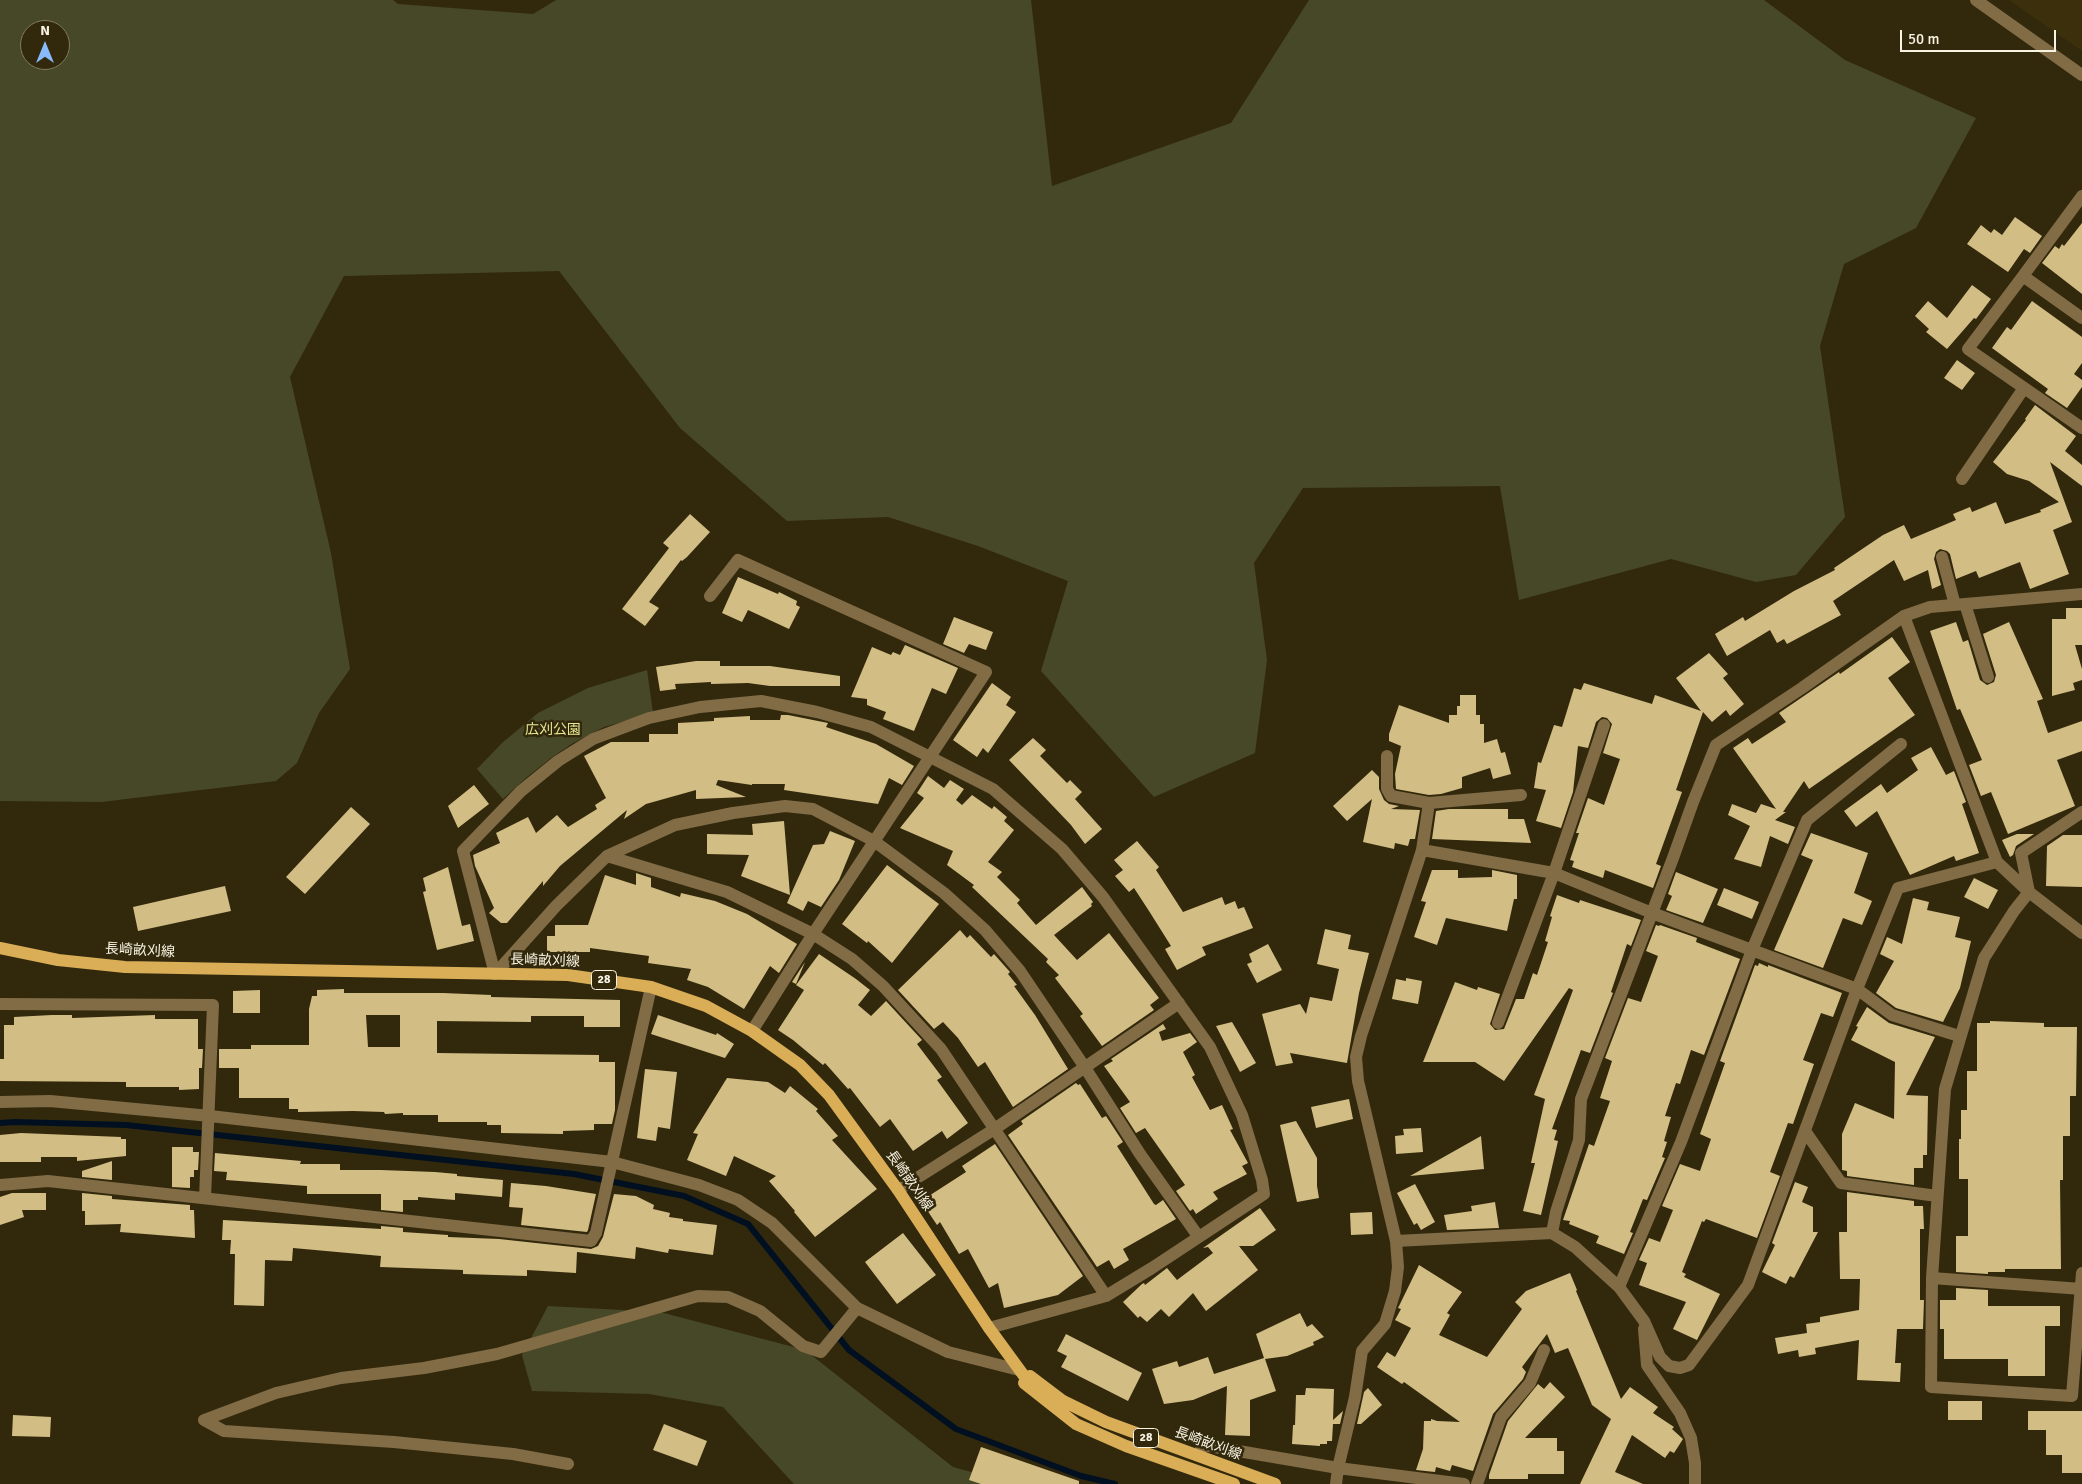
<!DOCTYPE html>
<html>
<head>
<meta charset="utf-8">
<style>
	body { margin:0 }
	#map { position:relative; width:2082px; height:1484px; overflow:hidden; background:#32290d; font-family:Signika,sans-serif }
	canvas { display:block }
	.north { position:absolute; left:20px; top:20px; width:50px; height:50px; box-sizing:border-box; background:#32290d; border:1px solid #817a62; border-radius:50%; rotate:0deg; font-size:14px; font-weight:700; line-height:20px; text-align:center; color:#f8f3e2 }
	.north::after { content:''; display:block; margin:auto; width:18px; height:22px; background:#89bafc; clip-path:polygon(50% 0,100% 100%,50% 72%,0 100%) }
	.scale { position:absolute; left:1900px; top:30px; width:156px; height:22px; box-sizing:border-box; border:2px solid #f8f3e2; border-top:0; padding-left:6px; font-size:15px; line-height:18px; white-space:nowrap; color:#f8f3e2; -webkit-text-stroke:4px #32290d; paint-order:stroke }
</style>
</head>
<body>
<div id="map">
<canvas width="2082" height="1484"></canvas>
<div class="north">N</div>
<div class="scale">50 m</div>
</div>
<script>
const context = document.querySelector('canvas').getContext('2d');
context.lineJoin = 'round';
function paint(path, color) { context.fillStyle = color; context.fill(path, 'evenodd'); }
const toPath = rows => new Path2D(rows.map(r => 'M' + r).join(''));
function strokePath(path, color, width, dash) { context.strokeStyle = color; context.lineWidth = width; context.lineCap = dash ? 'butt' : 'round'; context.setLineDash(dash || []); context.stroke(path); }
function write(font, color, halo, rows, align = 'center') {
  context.font = font + ' Signika,"Noto Sans JP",sans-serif'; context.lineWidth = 5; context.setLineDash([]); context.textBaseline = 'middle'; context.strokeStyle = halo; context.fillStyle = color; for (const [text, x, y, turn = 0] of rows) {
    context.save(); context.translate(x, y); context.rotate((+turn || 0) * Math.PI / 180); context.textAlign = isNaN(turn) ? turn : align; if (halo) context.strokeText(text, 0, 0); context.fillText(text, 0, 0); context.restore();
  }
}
paint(toPath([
	[2009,0,2082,0,2082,51]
]), '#3b300b');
paint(toPath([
	[0,0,393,0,398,4,533,14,556,0,1031,0,1052,186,1231,123,1309,0,1764,0,1845,60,1976,118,1916,228,1844,264,1820,346,1845,517,1796,575,1756,582,1671,559,1519,600,1500,486,1303,488,1254,563,1267,660,1255,753,1154,797,1041,671,1068,581,978,546,888,517,787,521,680,428,559,271,344,276,290,377,331,553,350,669,319,713,297,763,276,781,101,802,0,801],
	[30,30,60,30,60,60,30,60],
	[647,670,653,713,604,727,573,743,551,758,527,777,503,799,477,769,502,743,538,713,588,688],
	[548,1306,660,1312,805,1350,953,1467,1015,1484,794,1484,723,1407,649,1394,532,1391,522,1355]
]), '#474827');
strokePath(toPath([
	[0,1123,15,1122,126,1125,574,1174,684,1196,748,1224,849,1350,956,1429,1081,1476,1115,1484]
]), '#001021', 6);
paint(toPath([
	[2015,217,2042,236,2030,253,2024,249,2008,272,1967,244,1981,225,1991,233,1994,229,2002,235],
	[2082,223,2082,294,2042,263,2055,246,2059,249,2062,244,2064,246],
	[1972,285,1991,299,1976,319,1974,318,1947,349,1926,332,1929,329,1915,316,1928,301,1947,318],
	[2032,301,2082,337,2082,363,2074,374,2082,380,2082,387,2067,408,2045,393,2048,389,1992,348,2007,327,2011,330],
	[1957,360,1975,373,1962,390,1944,378],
	[2035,405,2076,436,2065,451,2082,465,2082,486,2050,462,2072,522,2053,530,2069,574,2030,589,2020,562,1979,578,1976,571,1956,579,1950,554,1947,551,1940,549,1936,552,1934,559,1941,585,1932,589,1928,570,1904,581,1894,560,1833,601,1841,615,1787,644,1784,639,1777,643,1770,630,1727,656,1715,634,1743,617,1745,621,1794,591,1835,570,1834,568,1883,535,1904,525,1911,539,1956,520,1953,514,1970,507,1972,512,1996,502,2005,524,2041,512,2040,510,2059,502,2029,481,2007,474,1993,462,2026,420,2025,419],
	[690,514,710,532,687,557,682,561,681,560,649,602,659,608,645,626,622,609,669,548,663,543],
	[738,577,778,594,779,592,797,601,796,605,800,607,789,629,748,610,742,622,722,613],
	[2066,608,2082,608,2082,645,2075,645,2082,669,2082,680,2073,683,2075,690,2052,696,2052,619,2066,619],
	[954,617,993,632,986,650,969,644,964,653,943,644],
	[1956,622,1963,642,1968,640,1980,680,1987,685,1994,682,1996,675,1983,634,2009,622,2043,699,2037,701,2048,733,2082,721,2082,751,2057,760,2075,806,2008,834,1991,792,1981,796,1969,765,1982,760,1960,709,1957,710,1930,631],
	[1892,637,1910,662,1888,678,1915,715,1809,789,1804,781,1783,812,1786,812,1775,820,1795,827,1788,844,1770,836,1761,867,1734,859,1750,826,1728,815,1732,804,1756,813,1761,804,1776,809,1733,748,1748,738,1752,744,1786,722,1779,713,1839,672,1840,674],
	[905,645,958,668,946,694,932,688,914,731,883,719,886,712,867,705,867,699,851,697,872,647,891,655,893,652,900,655],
	[1709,653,1728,674,1723,678,1744,704,1730,716,1726,710,1712,722,1703,712,1676,790,1682,792,1656,864,1661,866,1653,888,1605,870,1603,878,1572,867,1574,861,1570,860,1579,833,1576,833,1588,798,1604,805,1620,759,1603,753,1612,724,1607,718,1602,717,1596,722,1588,748,1578,746,1573,792,1561,828,1536,821,1546,790,1534,788,1538,762,1541,763,1554,725,1562,727,1574,688,1581,690,1584,683,1652,704,1655,695,1701,711,1676,678],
	[696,661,720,661,720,666,770,666,840,676,840,686,770,686,748,683,711,684,711,682,675,684,676,689,660,691,656,667],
	[992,683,1011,697,1006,705,1016,712,988,753,983,748,977,757,953,740],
	[1460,695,1476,695,1476,715,1480,715,1480,724,1484,724,1484,743,1497,739,1501,753,1505,752,1511,774,1493,779,1490,768,1462,777,1462,788,1441,794,1429,795,1396,789,1395,774,1401,746,1389,741,1389,734,1399,705,1449,723,1449,715,1457,715,1457,706,1460,706],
	[781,715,788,715,828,723,826,727,876,744,914,766,902,785,889,778,878,804,784,790,785,784,752,784,752,785,718,780,716,785,746,797,696,799,696,790,646,804,624,819,627,810,560,866,543,886,543,881,507,923,501,923,489,913,494,908,475,866,473,855,500,843,496,833,528,817,536,833,557,815,568,827,597,809,595,805,606,798,584,756,611,742,649,742,649,734,678,734,678,723,714,721,714,718,750,716,750,720,780,720],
	[1033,738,1046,750,1040,756,1067,783,1070,780,1082,792,1075,799,1102,829,1085,844,1071,825,1009,760],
	[1931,747,1946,775,1954,771,1966,802,1962,804,1979,853,1956,861,1954,856,1910,875,1877,811,1856,827,1844,811,1881,784,1887,793,1918,770,1911,758],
	[1372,770,1379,777,1379,789,1384,800,1389,804,1399,806,1391,809,1420,810,1415,839,1410,839,1408,846,1395,843,1394,849,1363,842,1372,799,1347,821,1333,806],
	[928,776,944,788,950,780,964,789,956,800,962,805,972,795,992,809,994,806,1007,817,1004,821,1014,830,988,862,1002,872,997,877,1020,900,1017,903,1036,925,1082,887,1093,902,1091,904,1092,906,1054,935,1077,960,1109,933,1159,998,1150,1005,1154,1010,1102,1046,1080,1016,1083,1014,1055,978,1059,975,1046,962,1048,959,972,887,974,885,947,865,953,851,900,828,924,798,917,793],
	[474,785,489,804,458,828,448,806],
	[351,807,370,824,305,894,286,877],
	[1449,809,1508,809,1508,819,1524,819,1531,843,1432,839,1436,811],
	[784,821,790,895,741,876,749,855,707,854,707,834,753,835,752,824],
	[830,831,855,841,839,880,821,907,808,901,803,911,787,903,813,845,824,844],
	[1811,833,1868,853,1854,893,1872,901,1862,925,1843,918,1823,968,1774,950,1813,860,1801,855],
	[2017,834,2034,834,2016,846,2013,855,2010,857,2002,840],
	[2063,835,2082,835,2082,887,2046,886,2047,846],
	[1137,841,1159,867,1156,870,1183,912,1222,897,1225,905,1235,901,1238,909,1244,907,1253,928,1202,947,1206,955,1177,970,1165,949,1171,946,1149,911,1134,888,1129,892,1115,876,1123,870,1114,860],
	[887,865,939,904,892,963,868,941,867,943,842,924],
	[448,867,462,926,470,924,474,941,437,950,423,892,426,891,423,878],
	[1432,870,1458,870,1458,878,1492,877,1492,870,1517,875,1517,899,1514,899,1507,931,1446,918,1437,945,1414,937,1426,902,1421,901],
	[1676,872,1718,889,1703,923,1666,910,1672,896,1668,894],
	[636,873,651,878,651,887,680,897,681,893,715,901,747,914,797,944,779,973,770,966,744,1009,708,987,687,980,691,969,648,963,649,956,590,948,590,952,547,952,547,936,555,936,555,925,588,925,605,875,636,885],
	[1974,878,1998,890,1988,909,1964,897],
	[225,886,231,911,138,931,133,907],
	[1724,888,1759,902,1752,919,1717,905],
	[1557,895,1579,903,1580,900,1641,920,1631,946,1627,944,1611,992,1613,993,1590,1053,1581,1050,1552,1129,1557,1130,1554,1140,1558,1141,1541,1215,1523,1211,1535,1163,1531,1163,1545,1099,1534,1095,1573,990,1569,988,1504,1081,1475,1062,1423,1062,1455,982,1477,990,1478,987,1500,994,1490,1024,1495,1030,1504,1029,1516,999,1524,999,1533,973,1537,975,1548,942,1545,941,1552,917,1550,916],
	[1913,898,1929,902,1927,910,1960,917,1955,937,1971,941,1960,988,1943,1022,1896,1008,1876,993,1894,961,1880,954,1887,937,1902,944],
	[1656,925,1659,926,1660,925,1697,938,1696,942,1740,959,1704,1055,1691,1050,1680,1084,1676,1083,1665,1116,1671,1117,1664,1141,1667,1142,1662,1157,1665,1158,1647,1200,1643,1199,1630,1232,1633,1233,1624,1254,1596,1243,1599,1236,1569,1224,1570,1221,1563,1220,1589,1144,1594,1146,1610,1101,1600,1098,1612,1061,1605,1058,1628,998,1641,1002,1658,956,1646,951],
	[1325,929,1351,935,1348,949,1369,953,1359,993,1347,1063,1290,1053,1293,1063,1276,1066,1262,1014,1300,1004,1306,1014,1310,997,1332,1001,1339,969,1317,964],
	[960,930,967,938,970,935,991,957,994,954,1010,972,1008,974,1017,985,1014,986,1035,1015,1068,1069,1013,1107,985,1062,978,1067,958,1038,943,1022,934,1029,898,990],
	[1268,944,1282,970,1257,983,1247,964,1252,962,1249,954],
	[819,954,856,979,870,990,858,1005,871,1016,886,1001,922,1040,917,1044,942,1077,937,1080,968,1123,947,1139,942,1131,913,1151,890,1119,880,1127,850,1088,848,1089,825,1063,823,1065,793,1040,778,1030,804,990,796,985],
	[805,962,796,984,792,982],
	[1759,963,1768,967,1768,965,1842,993,1833,1017,1821,1013,1803,1060,1814,1064,1793,1124,1788,1123,1770,1172,1780,1176,1757,1238,1706,1219,1704,1222,1702,1221,1682,1272,1686,1274,1684,1277,1720,1294,1697,1340,1673,1329,1686,1302,1639,1285,1647,1263,1639,1260,1649,1238,1660,1242,1673,1210,1662,1206,1680,1164,1700,1171,1711,1139,1700,1134,1725,1063,1720,1061,1755,965,1758,966],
	[1406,978,1422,981,1418,1004,1392,999,1396,979,1406,981],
	[344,989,344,993,443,993,491,995,491,997,620,1000,620,1027,584,1027,584,1016,531,1016,531,1022,437,1021,437,1053,599,1055,599,1062,615,1062,615,1110,612,1124,594,1124,594,1130,563,1131,563,1134,501,1133,501,1125,487,1125,487,1122,438,1122,438,1115,403,1115,403,1113,385,1114,384,1112,353,1111,298,1112,298,1109,289,1109,289,1098,239,1098,239,1068,219,1068,219,1049,251,1049,251,1045,309,1045,309,1009,312,996,317,996,317,990],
	[366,1015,400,1015,400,1047,368,1047],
	[260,990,260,1013,233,1013,233,991],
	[1867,1007,1889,1023,1935,1037,1906,1095,1928,1096,1927,1155,1923,1155,1923,1168,1914,1168,1914,1185,1847,1176,1847,1171,1842,1170,1842,1134,1855,1103,1894,1119,1895,1062,1851,1040,1858,1027,1856,1026],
	[52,1015,72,1015,72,1018,155,1015,155,1019,198,1019,198,1049,203,1049,202,1068,199,1068,199,1089,179,1090,179,1087,126,1087,126,1082,0,1081,0,1059,4,1059,4,1025,14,1025,14,1017],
	[658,1015,716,1035,717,1033,734,1044,725,1058,651,1034],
	[1990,1021,2044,1023,2044,1027,2077,1027,2076,1096,2070,1096,2070,1136,2063,1136,2063,1180,2060,1180,2061,1269,2005,1269,2005,1272,1988,1272,1988,1274,1956,1272,1956,1236,1968,1236,1968,1179,1959,1179,1959,1139,1961,1139,1961,1110,1967,1110,1967,1071,1977,1071,1977,1023,1990,1023],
	[1232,1022,1256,1063,1240,1072,1216,1026],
	[1163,1024,1166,1029,1159,1032,1162,1041,1190,1033,1197,1042,1183,1052,1195,1075,1192,1077,1210,1110,1222,1105,1233,1129,1230,1130,1248,1163,1242,1166,1247,1174,1213,1192,1218,1199,1196,1214,1193,1209,1190,1211,1176,1191,1185,1185,1145,1128,1136,1133,1120,1108,1130,1102,1104,1066,1113,1061,1111,1059],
	[645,1069,677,1072,670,1129,658,1127,656,1141,637,1138],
	[727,1078,768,1082,785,1093,790,1086,818,1109,816,1111,838,1136,832,1140,877,1189,815,1237,794,1212,795,1211,769,1181,776,1176,734,1156,726,1176,687,1160,698,1134,693,1133],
	[1076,1083,1078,1085,1080,1084,1102,1118,1106,1116,1123,1142,1117,1146,1154,1204,1156,1205,1163,1200,1176,1219,1123,1249,1129,1260,1114,1269,1109,1260,1097,1267,1008,1135,1023,1124,1021,1121],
	[1349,1099,1353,1119,1316,1128,1311,1107],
	[1296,1121,1317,1158,1317,1186,1319,1198,1297,1202,1280,1125],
	[1421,1128,1423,1152,1396,1154,1395,1136,1404,1135,1403,1129],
	[21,1133,121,1137,121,1139,126,1139,126,1156,77,1161,77,1157,41,1157,41,1162,0,1162,0,1135],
	[1481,1136,1484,1169,1410,1176],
	[995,1144,1083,1276,1058,1295,1004,1308,998,1283,989,1288,968,1249,959,1254,940,1222,937,1225,921,1201,966,1172,962,1166],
	[172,1147,193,1147,193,1152,199,1152,198,1170,194,1170,194,1177,190,1177,190,1188,172,1187],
	[215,1153,301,1161,300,1164,340,1164,340,1170,381,1170,435,1172,457,1174,457,1176,503,1180,502,1197,455,1193,455,1200,418,1197,418,1200,403,1200,403,1212,381,1210,381,1194,307,1194,307,1186,226,1180,227,1172,214,1171],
	[112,1161,112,1180,82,1177,82,1171],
	[1795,1182,1808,1187,1802,1202,1813,1207,1813,1232,1818,1232,1794,1278,1790,1276,1786,1284,1762,1272,1775,1245,1772,1243],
	[511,1183,546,1186,596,1194,588,1230,587,1232,521,1225,523,1208,509,1207],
	[1415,1184,1435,1222,1421,1230,1417,1223,1414,1225,1397,1193],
	[1847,1192,1914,1201,1914,1206,1923,1206,1924,1229,1920,1229,1920,1300,1924,1300,1923,1329,1897,1329,1895,1363,1901,1363,1900,1382,1857,1380,1859,1340,1815,1348,1816,1354,1799,1357,1798,1350,1778,1354,1775,1338,1807,1333,1806,1324,1820,1322,1820,1317,1859,1310,1860,1279,1840,1279,1839,1232,1847,1232],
	[12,1193,46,1193,46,1210,22,1210,24,1217,0,1225,0,1197],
	[82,1193,112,1196,112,1199,190,1205,190,1210,194,1210,195,1238,120,1232,121,1224,85,1225,85,1211,82,1211],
	[614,1194,636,1196,654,1205,653,1209,670,1213,669,1217,683,1219,683,1221,717,1225,713,1255,669,1249,668,1253,636,1247,635,1259,577,1252,576,1273,527,1270,527,1276,463,1274,463,1270,380,1267,381,1256,293,1248,292,1261,265,1260,264,1306,234,1305,235,1254,230,1254,231,1240,222,1240,223,1220,381,1229,381,1226,403,1228,403,1232,448,1235,448,1237,499,1239,591,1249,598,1246,603,1237],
	[1495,1202,1499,1228,1447,1230,1444,1215,1472,1211,1471,1206],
	[1260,1208,1276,1230,1253,1246,1239,1246,1258,1270,1206,1311,1193,1293,1169,1317,1161,1309,1147,1322,1140,1316,1138,1318,1123,1302,1142,1284,1144,1283,1145,1285,1167,1268,1177,1280,1213,1253,1208,1247,1203,1248],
	[1372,1212,1373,1234,1351,1235,1350,1213],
	[903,1233,936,1275,897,1304,865,1262],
	[1419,1265,1462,1292,1447,1313,1450,1315,1439,1335,1487,1357,1522,1309,1515,1302,1526,1291,1570,1273,1577,1290,1576,1291,1621,1399,1630,1387,1658,1407,1653,1413,1674,1427,1672,1429,1683,1439,1674,1453,1670,1451,1665,1458,1632,1435,1615,1472,1643,1484,1580,1484,1611,1419,1592,1405,1568,1348,1555,1353,1547,1334,1522,1367,1526,1372,1523,1379,1493,1414,1473,1471,1452,1465,1450,1471,1436,1467,1435,1472,1416,1470,1423,1449,1424,1421,1431,1421,1431,1419,1437,1421,1460,1422,1404,1382,1402,1384,1377,1367,1387,1352,1395,1357,1411,1328,1395,1320,1401,1309,1398,1308,1400,1304],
	[1956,1288,1988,1290,1988,1306,2060,1306,2060,1326,2045,1326,2045,1376,2008,1376,2008,1359,1944,1359,1944,1329,1940,1329,1940,1300,1956,1300],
	[1300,1313,1307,1327,1312,1324,1324,1337,1313,1342,1314,1345,1287,1356,1265,1359,1276,1391,1250,1400,1250,1436,1225,1435,1227,1386,1193,1400,1164,1404,1152,1369,1177,1361,1179,1367,1208,1357,1214,1374,1264,1358,1256,1334],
	[1066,1334,1142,1373,1128,1401,1061,1367,1067,1356,1057,1351],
	[1550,1382,1565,1397,1525,1438,1557,1438,1557,1451,1564,1451,1564,1474,1528,1474,1528,1479,1489,1479,1489,1475,1508,1421,1538,1384,1544,1389],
	[1306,1388,1334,1389,1333,1420,1343,1411,1340,1424,1333,1424,1332,1441,1327,1441,1327,1444,1320,1444,1320,1446,1292,1444,1293,1425,1295,1425,1296,1395,1305,1395],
	[1368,1388,1382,1405,1361,1424,1357,1424,1364,1392],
	[1948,1401,1982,1401,1982,1420,1948,1420],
	[2028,1411,2082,1411,2082,1473,2062,1473,2062,1455,2046,1455,2046,1430,2028,1430],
	[13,1415,51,1417,50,1437,12,1436],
	[664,1424,707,1441,697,1466,653,1450],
	[981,1447,1079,1481,1079,1484,981,1484,969,1480]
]), '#d2bd85');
strokePath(toPath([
	[1976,0,2082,75],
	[2082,196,2023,276,2082,318],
	[2023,276,1968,349,2082,428],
	[1962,479,2024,388],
	[1942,557,1955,605],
	[710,596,738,560,986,672,813,934,752,1031],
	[1965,604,1988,677],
	[1904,616,1997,862,2029,892,2082,933],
	[1387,756,1387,789,1391,796,1429,803,1521,795],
	[1422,850,1429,803],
	[607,856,727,892,813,934,852,959,883,986,941,1049,1106,1296],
	[2029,892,2014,911,1984,958,1945,1089,1932,1278,2082,1289],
	[2029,892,2021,853,2082,812],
	[495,974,463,851,521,791,558,761,593,739,649,718,700,707,761,701,817,712,871,727,993,789,1062,849,1103,897,1210,1047,1242,1115,1262,1180,1264,1194,1152,1268,1106,1296,989,1328],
	[495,974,556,906,607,856,675,825,733,813,785,806,813,809,874,841,944,893,985,930,1020,971,1084,1066,1140,1154,1198,1236],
	[0,1004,213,1005,205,1198],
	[1498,1023,1554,873,1604,725],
	[0,1102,50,1101,210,1116,612,1162,699,1185,738,1200,772,1223,857,1308,948,1352,1019,1370],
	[1805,1131,1841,1183,1937,1196],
	[0,1185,48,1181,591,1241,596,1233,651,987],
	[898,1190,993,1130,1179,1003],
	[1552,1233,1556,1212,1579,1140,1581,1099,1673,858,1693,802,1716,745,1802,688,1904,616,1930,607,2082,594],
	[1396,1241,1552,1233,1575,1247,1619,1287,1644,1321,1660,1357,1669,1366,1680,1368,1689,1365,1748,1285,1857,989,1898,888,1997,862],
	[1932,1278,1931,1387,2072,1396,2082,1273],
	[1619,1287,1681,1142,1752,950,1807,820,1901,744],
	[1644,1329,1647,1365,1680,1413,1691,1438,1695,1463,1695,1484],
	[1198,1455,1203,1445,1338,1468,1464,1484],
	[568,1464,513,1454,394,1442,224,1431,204,1420,276,1393,341,1378,424,1368,497,1354,698,1296,728,1297,760,1311,803,1346,821,1352,857,1308],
	[1336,1484,1338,1468,1355,1397,1362,1351,1385,1324,1395,1291,1398,1267,1396,1241,1358,1081,1356,1057,1361,1036,1422,850,1554,873,1652,913,1857,989,1892,1015,1959,1036],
	[1477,1484,1501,1417,1530,1383,1544,1350]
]), '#816c45', 12);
strokePath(toPath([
	[0,948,58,960,125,967,568,975,651,987,706,1006,752,1031,800,1065,829,1095,898,1190,989,1328,1027,1380,1024,1383,1076,1424,1126,1446,1234,1484],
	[1027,1380,1030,1376,1063,1401,1106,1422,1275,1484]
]), '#daae57', 12);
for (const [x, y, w] of [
	[604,980,25],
	[1146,1438,25]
]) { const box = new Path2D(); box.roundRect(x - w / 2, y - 9.5, w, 19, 4); context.fillStyle = '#32290d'; context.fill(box); strokePath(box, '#f8f3e2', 1); }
write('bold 12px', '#f8f3e2', null, [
	["28",604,980],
	["28",1146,1438]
]);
write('14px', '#e5e892', '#32290d', [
	["広刈公園",553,730]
]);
write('14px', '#f8f3e2', '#32290d', [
	["長崎畝刈線",140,951,3],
	["長崎畝刈線",545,961,2],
	["長崎畝刈線",909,1181,55],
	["長崎畝刈線",1208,1444,20]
]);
</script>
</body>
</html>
